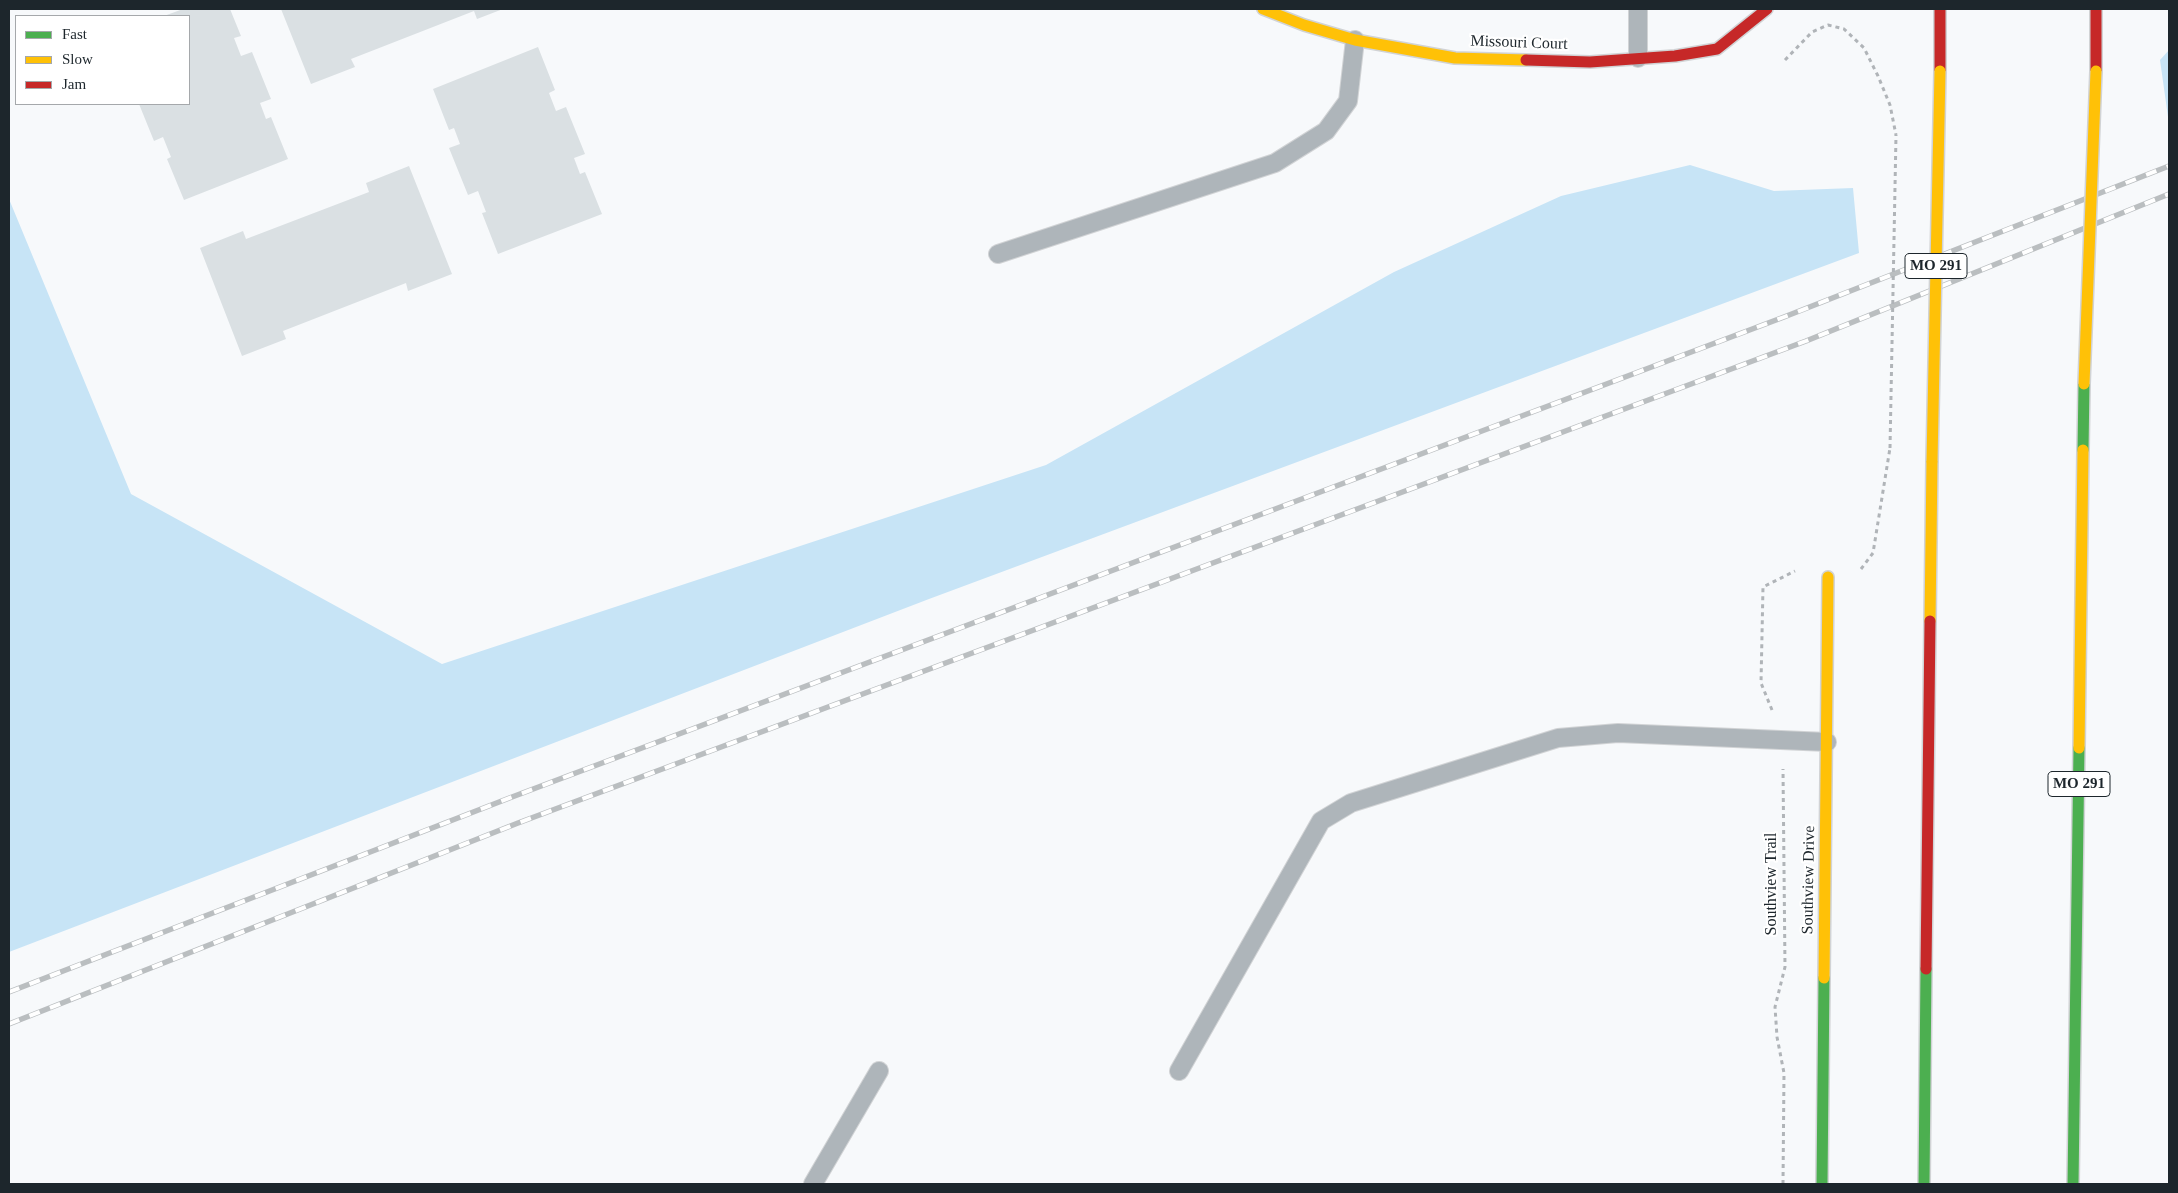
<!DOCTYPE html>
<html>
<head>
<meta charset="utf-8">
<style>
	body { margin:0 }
	#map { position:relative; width:2178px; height:1193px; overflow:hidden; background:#f7f9fb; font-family:Georgia,serif }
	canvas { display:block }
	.frame { position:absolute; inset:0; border:10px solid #1d262c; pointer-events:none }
	.legend { position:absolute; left:15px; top:15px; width:175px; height:90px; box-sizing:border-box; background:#fff; border:1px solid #a5a8ab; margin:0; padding:6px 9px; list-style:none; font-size:15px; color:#1d262c }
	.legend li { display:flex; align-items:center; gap:10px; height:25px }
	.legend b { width:25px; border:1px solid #a5a8ab }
</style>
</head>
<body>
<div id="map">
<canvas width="2178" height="1193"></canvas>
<div class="frame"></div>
<ul class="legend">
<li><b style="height:6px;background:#4caf50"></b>Fast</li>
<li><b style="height:6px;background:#ffc107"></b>Slow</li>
<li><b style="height:6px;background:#c62828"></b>Jam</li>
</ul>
</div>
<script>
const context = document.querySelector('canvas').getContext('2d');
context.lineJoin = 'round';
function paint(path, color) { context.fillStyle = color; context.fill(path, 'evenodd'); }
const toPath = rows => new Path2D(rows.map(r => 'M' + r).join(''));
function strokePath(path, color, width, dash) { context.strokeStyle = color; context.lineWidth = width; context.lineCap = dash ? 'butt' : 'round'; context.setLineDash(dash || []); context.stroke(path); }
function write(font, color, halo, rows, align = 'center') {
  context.font = font + ' Georgia,serif'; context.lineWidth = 4.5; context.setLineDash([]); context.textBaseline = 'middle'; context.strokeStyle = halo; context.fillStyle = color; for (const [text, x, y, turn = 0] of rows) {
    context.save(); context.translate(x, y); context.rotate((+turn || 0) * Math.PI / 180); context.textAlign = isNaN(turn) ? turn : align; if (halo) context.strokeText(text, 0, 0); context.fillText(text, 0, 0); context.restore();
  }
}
paint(toPath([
	[2169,50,2169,124,2160,60],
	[1690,165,1774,191,1853,188,1859,253,929,599,9,952,9,199,131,494,442,664,1046,465,1394,272,1561,196]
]), '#c7e4f6');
paint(toPath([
	[183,9,230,9,241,36,234,38,241,56,252,52,271,99,260,103,266,119,271,117,288,159,184,200,167,159,171,157,163,137,154,141,139,104,189,104,189,16,164,16],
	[281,9,503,9,477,19,474,11,351,59,355,67,311,84],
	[538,47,555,90,549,93,556,111,566,107,585,154,574,158,580,174,585,172,602,214,498,254,482,213,486,212,478,191,468,195,449,148,460,144,454,128,449,130,433,89],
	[409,166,452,274,408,291,406,283,283,331,286,339,242,356,200,248,243,231,246,239,369,192,366,183]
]), '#dae0e3');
const lane = toPath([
	[1638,9,1638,58],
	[998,254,1275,163,1326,131,1348,101,1355,40],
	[1179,1071,1321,821,1351,803,1558,738,1618,733,1827,742],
	[813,1184,879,1071]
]);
const fast = toPath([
	[2083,450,2084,384],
	[1822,1184,1824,978],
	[1924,1184,1926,969],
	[2073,1184,2079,748]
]);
const slow = toPath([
	[1263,9,1304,25,1355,40,1455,58,1526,60],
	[1930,621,1932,461],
	[2079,748,2083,450],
	[1824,978,1828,577]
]);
const jam = toPath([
	[1940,9,1940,71],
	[2096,9,2096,71],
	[1526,60,1590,62,1675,56,1717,49,1767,9],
	[1926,969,1930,621]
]);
strokePath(lane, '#d1d3d5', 20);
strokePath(fast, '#d1d3d5', 14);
strokePath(slow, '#d1d3d5', 14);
strokePath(jam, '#d1d3d5', 14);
strokePath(toPath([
	[1785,60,1812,32,1828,25,1844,29,1864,48,1878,76,1890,105,1896,135],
	[1861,569,1873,553,1890,448],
	[1772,710,1761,683,1763,587,1795,571],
	[1783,1184,1784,1073,1777,1037,1775,1007,1785,967,1783,769]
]), '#b0b4b8', 3, [4, 4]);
strokePath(lane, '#aeb5ba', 18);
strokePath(fast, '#4caf50', 11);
strokePath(slow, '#ffc107', 11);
strokePath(jam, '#c62828', 11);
const rail = toPath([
	[9,992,512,797,1784,317,2169,166],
	[9,1024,518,823,1806,341,2169,194]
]);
strokePath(rail, '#babec0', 5.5);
strokePath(rail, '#fff', 4, [11]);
const slowBridge = toPath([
	[2084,384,2096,71],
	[1932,461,1940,71]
]);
strokePath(slowBridge, '#d1d3d5', 14, []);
strokePath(toPath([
	[1890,448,1896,135]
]), '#b0b4b8', 3, [4, 4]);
strokePath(slowBridge, '#ffc107', 11);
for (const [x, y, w] of [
	[1936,266,62],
	[2079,784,62]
]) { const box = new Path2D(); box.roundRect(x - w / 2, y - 12.5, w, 25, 4); context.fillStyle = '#fff'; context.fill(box); strokePath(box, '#1d262c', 1); }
write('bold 15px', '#1d262c', null, [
	["MO 291",1936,266],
	["MO 291",2079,784]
]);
write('16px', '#1d262c', '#fff', [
	["Missouri Court",1519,43,2],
	["Southview Drive",1809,880,-89],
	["Southview Trail",1772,884,-90]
]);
</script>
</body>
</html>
